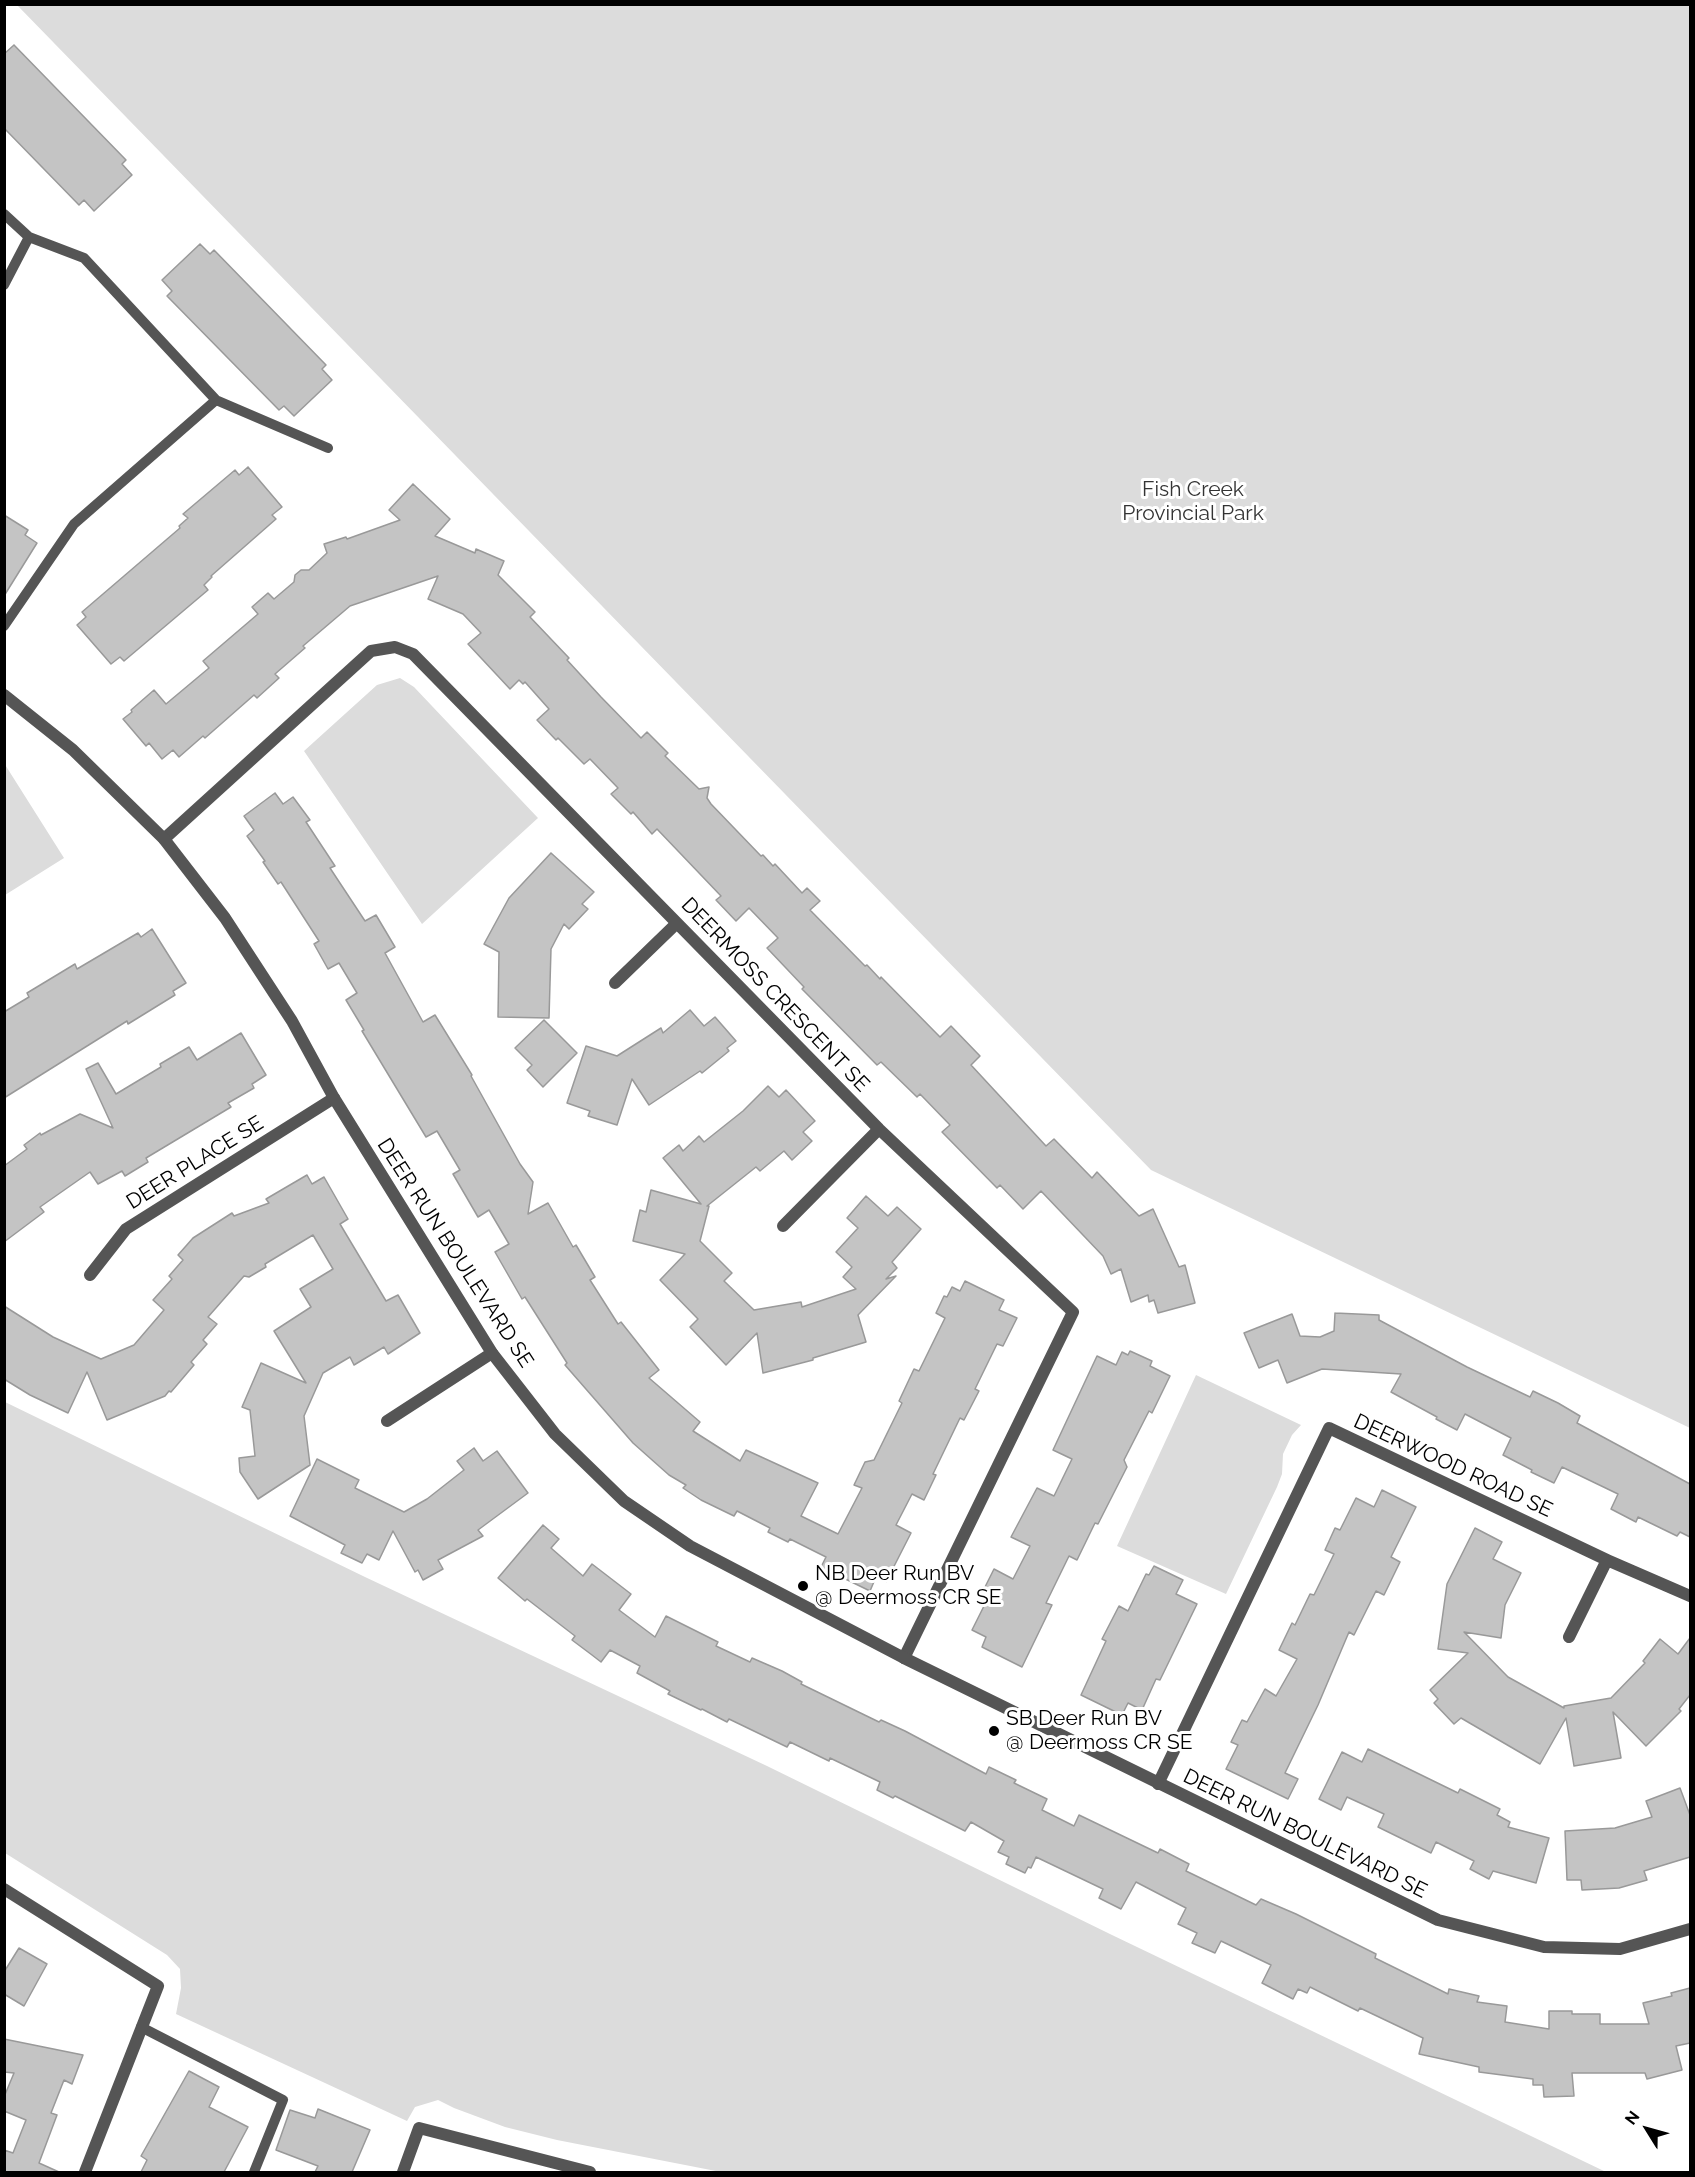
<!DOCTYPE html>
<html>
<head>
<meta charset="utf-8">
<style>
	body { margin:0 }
	#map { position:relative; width:1695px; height:2177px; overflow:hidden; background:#fff; font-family:Raleway,sans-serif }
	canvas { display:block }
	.frame { position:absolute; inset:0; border:6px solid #000; pointer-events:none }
	.north { position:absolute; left:1617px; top:2099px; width:60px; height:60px; -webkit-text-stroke:4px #fff; paint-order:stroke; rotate:307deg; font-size:16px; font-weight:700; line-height:24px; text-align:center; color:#000 }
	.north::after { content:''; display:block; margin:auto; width:21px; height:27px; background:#000; clip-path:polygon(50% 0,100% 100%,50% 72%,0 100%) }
</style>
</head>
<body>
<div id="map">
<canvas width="1695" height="2177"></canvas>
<div class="frame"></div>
<div class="north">N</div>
</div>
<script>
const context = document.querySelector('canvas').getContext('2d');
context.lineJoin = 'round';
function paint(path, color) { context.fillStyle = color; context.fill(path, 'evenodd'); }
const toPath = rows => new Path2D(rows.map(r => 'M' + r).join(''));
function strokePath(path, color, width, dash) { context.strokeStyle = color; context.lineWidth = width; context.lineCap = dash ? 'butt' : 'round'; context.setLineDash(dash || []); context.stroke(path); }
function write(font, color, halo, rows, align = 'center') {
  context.font = font + ' Raleway,sans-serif'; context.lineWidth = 6; context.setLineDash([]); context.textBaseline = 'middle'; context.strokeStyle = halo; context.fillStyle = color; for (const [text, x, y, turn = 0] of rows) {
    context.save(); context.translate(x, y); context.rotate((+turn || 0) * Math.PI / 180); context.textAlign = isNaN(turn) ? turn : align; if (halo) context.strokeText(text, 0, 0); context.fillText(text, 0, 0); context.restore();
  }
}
paint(toPath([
	[17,5,1690,5,1690,1428,1151,1170],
	[400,678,414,687,538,818,422,924,304,751,377,685],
	[4,763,64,858,5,895,4,895],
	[1196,1375,1301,1425,1292,1435,1283,1454,1282,1474,1277,1487,1226,1594,1117,1546],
	[5,1402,365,1577,767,1766,1112,1935,1606,2172,721,2172,557,2140,505,2127,454,2108,438,2100,415,2107,407,2121,176,2014,181,1988,180,1969,167,1955,5,1853]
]), '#dcdcdc');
const building = toPath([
	[14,45,126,160,122,164,132,175,94,211,84,200,79,205,4,128,4,54,14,45],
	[200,244,210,254,214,250,326,365,322,369,332,380,294,416,284,406,279,410,167,296,172,291,162,280,200,244],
	[248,467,282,507,272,515,276,519,211,576,212,577,204,585,208,590,124,661,120,657,111,664,77,625,86,617,82,612,180,528,179,526,188,518,183,514,235,470,239,475,248,467],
	[413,484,450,519,435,536,475,553,476,549,504,561,498,575,535,612,530,617,569,658,567,660,601,697,641,738,647,732,668,753,665,756,699,789,709,787,707,798,711,804,761,856,763,855,773,866,775,864,802,893,807,888,820,901,810,910,865,966,867,965,880,979,881,977,940,1037,951,1026,980,1056,971,1065,1046,1146,1054,1139,1092,1178,1097,1172,1139,1216,1153,1209,1179,1267,1185,1265,1195,1303,1158,1313,1154,1300,1149,1302,1148,1295,1131,1302,1121,1269,1111,1274,1103,1256,1041,1191,1023,1209,1000,1185,997,1188,942,1132,950,1125,920,1094,917,1097,881,1062,877,1065,802,989,804,987,767,948,778,938,749,908,736,921,716,900,721,896,657,829,652,834,633,812,631,814,611,794,618,788,590,759,584,764,558,738,556,740,537,720,549,709,525,682,523,684,519,680,510,689,468,644,481,633,463,614,428,599,438,576,350,606,303,646,305,648,275,674,279,678,257,698,254,695,205,738,203,736,179,757,173,750,162,759,149,743,146,746,123,719,132,712,131,710,154,690,166,704,209,668,203,661,258,614,252,607,268,593,274,599,294,582,295,575,301,570,309,570,327,553,324,544,346,537,347,539,400,520,389,510,413,484],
	[4,515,28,530,25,535,37,543,4,596,4,515],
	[275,793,283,804,293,797,310,820,306,822,335,866,330,868,365,921,376,915,395,947,385,953,423,1022,435,1015,472,1075,471,1076,520,1164,533,1182,528,1214,548,1203,573,1247,576,1245,595,1277,590,1280,618,1324,621,1322,659,1370,649,1378,700,1422,693,1431,740,1461,746,1450,818,1483,801,1516,838,1534,862,1488,854,1485,865,1462,874,1460,902,1403,899,1401,914,1369,919,1371,945,1318,936,1313,944,1296,947,1297,952,1287,960,1291,965,1281,1004,1300,999,1310,1017,1318,1003,1346,997,1344,975,1389,979,1391,964,1420,960,1418,933,1474,936,1475,924,1500,912,1494,896,1525,911,1533,886,1582,876,1577,870,1591,821,1567,826,1557,790,1539,788,1542,768,1532,770,1528,737,1511,734,1516,701,1500,683,1488,686,1485,669,1475,633,1443,565,1365,567,1363,525,1297,522,1299,495,1252,509,1244,489,1210,478,1217,453,1174,460,1170,437,1131,426,1137,362,1031,364,1030,346,1000,357,993,339,963,328,969,314,944,319,941,281,882,278,884,263,862,265,861,247,836,254,830,244,816,275,793],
	[551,853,594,892,582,904,588,909,569,929,564,924,551,949,549,1018,498,1017,499,952,484,944,509,898,551,853],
	[152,929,186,983,173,991,175,995,128,1024,127,1021,4,1098,4,1012,29,997,27,993,75,964,77,969,138,933,141,937,152,929],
	[690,1010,704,1026,715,1017,736,1041,727,1048,729,1051,702,1073,700,1071,649,1105,632,1079,617,1125,588,1116,590,1111,567,1103,586,1046,617,1056,661,1028,663,1033,690,1010],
	[544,1020,577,1053,543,1087,527,1070,532,1065,515,1048,544,1020],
	[241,1033,266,1075,252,1084,254,1088,228,1103,231,1107,146,1158,148,1162,125,1176,122,1171,98,1184,90,1172,40,1207,44,1212,4,1242,4,1166,27,1149,24,1145,40,1133,41,1135,80,1114,113,1128,86,1069,98,1063,116,1094,161,1067,160,1064,189,1047,197,1060,241,1033],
	[768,1086,779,1097,786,1090,815,1121,803,1132,812,1141,792,1160,784,1151,760,1171,756,1167,707,1206,709,1206,700,1241,732,1273,724,1281,754,1310,801,1302,802,1307,856,1289,843,1277,852,1267,836,1252,858,1228,847,1218,866,1196,888,1216,897,1207,921,1229,892,1262,897,1268,886,1279,896,1276,858,1315,866,1342,813,1358,813,1360,763,1373,757,1333,726,1365,690,1327,698,1319,660,1280,685,1254,633,1241,640,1210,646,1212,651,1190,701,1204,663,1158,679,1145,683,1151,699,1136,704,1142,743,1111,768,1086],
	[307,1175,312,1184,324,1177,348,1219,340,1224,386,1301,398,1295,420,1333,388,1354,384,1347,354,1365,350,1357,323,1373,304,1416,310,1465,258,1499,240,1472,239,1458,255,1456,250,1410,242,1407,261,1363,306,1383,274,1331,311,1307,300,1289,333,1269,313,1235,265,1264,266,1267,249,1277,244,1276,208,1317,217,1324,203,1340,207,1344,191,1362,194,1365,171,1392,169,1391,165,1396,107,1420,87,1372,68,1413,30,1395,4,1379,4,1306,53,1337,101,1359,134,1345,164,1310,153,1300,172,1279,169,1276,183,1260,178,1255,193,1238,232,1213,234,1216,269,1203,266,1199,307,1175],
	[1335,1313,1379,1315,1379,1320,1467,1367,1530,1397,1533,1391,1558,1403,1580,1416,1577,1423,1690,1484,1690,1537,1680,1532,1677,1536,1638,1517,1636,1522,1611,1509,1618,1494,1562,1467,1554,1483,1531,1472,1532,1470,1503,1455,1511,1438,1465,1414,1457,1430,1436,1419,1437,1417,1391,1392,1401,1374,1322,1369,1287,1383,1278,1360,1259,1368,1244,1333,1292,1314,1300,1336,1320,1337,1334,1331,1335,1313],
	[1130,1351,1152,1361,1150,1366,1170,1376,1152,1413,1149,1411,1124,1460,1127,1467,1098,1524,1095,1523,1077,1560,1069,1556,1046,1603,1052,1605,1022,1667,982,1647,986,1637,972,1630,988,1598,981,1595,994,1569,1013,1579,1030,1546,1011,1537,1037,1488,1054,1496,1072,1459,1053,1450,1097,1356,1116,1365,1122,1352,1128,1355,1130,1351],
	[474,1448,483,1461,497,1451,528,1493,478,1530,483,1536,438,1560,443,1569,423,1580,418,1570,415,1572,393,1531,379,1560,367,1554,362,1563,341,1553,345,1545,290,1516,317,1459,359,1480,355,1488,404,1512,427,1499,464,1470,457,1461,474,1448],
	[1382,1490,1416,1507,1391,1557,1400,1562,1384,1595,1376,1591,1354,1635,1349,1632,1318,1705,1285,1773,1298,1779,1288,1799,1226,1769,1238,1745,1231,1742,1242,1720,1247,1722,1265,1689,1276,1696,1297,1659,1279,1650,1292,1623,1295,1625,1310,1594,1314,1595,1334,1554,1325,1550,1335,1528,1340,1530,1356,1498,1374,1507,1382,1490],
	[543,1525,559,1539,551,1548,583,1576,592,1564,631,1594,619,1610,655,1637,666,1616,718,1642,716,1646,750,1662,752,1658,782,1671,802,1682,801,1684,879,1722,881,1720,905,1731,986,1774,989,1767,1016,1780,1014,1783,1047,1799,1042,1810,1074,1826,1079,1815,1158,1853,1160,1849,1189,1864,1186,1871,1256,1905,1261,1899,1296,1914,1376,1954,1375,1958,1448,1994,1449,1989,1479,1996,1477,2002,1507,2006,1505,2022,1549,2029,1549,2011,1572,2011,1572,2014,1600,2014,1600,2024,1649,2024,1643,2003,1672,1996,1671,1993,1690,1988,1690,2043,1676,2046,1682,2070,1647,2079,1645,2073,1572,2073,1574,2096,1544,2097,1543,2085,1533,2085,1533,2079,1479,2072,1479,2067,1419,2054,1423,2038,1360,2008,1358,2011,1310,1987,1307,1993,1298,1989,1293,1999,1262,1983,1271,1965,1221,1941,1215,1953,1192,1943,1197,1933,1178,1924,1186,1908,1136,1882,1121,1909,1099,1898,1103,1889,1036,1857,1031,1868,1028,1867,1025,1873,1006,1864,1009,1857,998,1852,1004,1841,971,1822,965,1831,895,1796,893,1798,877,1790,880,1782,830,1758,829,1761,790,1742,787,1747,729,1719,727,1722,702,1709,701,1710,668,1694,670,1691,637,1673,640,1666,610,1650,601,1662,592,1655,572,1640,575,1636,527,1599,525,1601,498,1578,543,1525],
	[1475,1528,1502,1542,1493,1559,1521,1573,1505,1605,1501,1638,1464,1632,1508,1677,1564,1708,1564,1706,1611,1698,1645,1663,1643,1661,1660,1639,1678,1654,1690,1638,1690,1695,1679,1709,1681,1711,1646,1746,1613,1712,1621,1758,1574,1766,1566,1718,1540,1764,1461,1718,1454,1724,1434,1703,1438,1699,1430,1690,1468,1653,1438,1649,1447,1584,1475,1528],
	[1154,1566,1183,1580,1176,1594,1197,1604,1160,1680,1156,1679,1142,1710,1128,1703,1122,1715,1081,1695,1106,1641,1102,1639,1119,1606,1128,1611,1146,1574,1149,1575,1154,1566],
	[1368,1749,1458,1793,1460,1789,1500,1809,1497,1815,1510,1822,1508,1827,1549,1838,1536,1883,1493,1871,1489,1879,1470,1869,1474,1861,1436,1842,1431,1853,1378,1827,1384,1814,1347,1797,1341,1810,1319,1799,1342,1752,1362,1762,1368,1749],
	[1680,1788,1690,1815,1690,1857,1644,1871,1647,1880,1619,1888,1582,1890,1581,1880,1567,1880,1565,1831,1615,1828,1652,1817,1646,1801,1680,1788],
	[19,1948,47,1964,24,2006,4,1994,4,1972,19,1948],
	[4,2039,83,2055,72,2084,64,2080,51,2113,57,2115,39,2163,59,2172,4,2172,4,2150,13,2153,26,2120,4,2111,4,2097,14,2073,4,2072,4,2039],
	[189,2071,219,2087,209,2107,248,2127,224,2172,141,2172,147,2160,141,2156,189,2071],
	[318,2109,370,2130,352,2172,315,2172,318,2166,276,2150,290,2110,315,2118,318,2109]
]);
paint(building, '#c4c4c4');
strokePath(building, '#999', 1.5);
strokePath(toPath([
	[4,214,29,237,84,258,216,400,74,524,4,626],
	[4,285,29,237],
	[216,400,328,448],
	[141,2027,283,2100,254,2172]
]), '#555', 10);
strokePath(toPath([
	[164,839,371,651,395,647,413,654,879,1129,1073,1312,904,1658],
	[615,983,677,923],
	[783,1226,879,1129],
	[90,1275,126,1229,334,1098],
	[387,1421,492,1353],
	[1569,1637,1607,1560],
	[1158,1784,1329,1428,1607,1560,1690,1596],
	[4,1889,158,1986,85,2172],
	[403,2172,419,2128,590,2172]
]), '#555', 12);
strokePath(toPath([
	[4,695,73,750,164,839,225,918,292,1021,334,1098,492,1353,555,1434,624,1501,690,1546,904,1658,1438,1920,1544,1947,1620,1949,1690,1929]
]), '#555', 12);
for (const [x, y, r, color] of [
	[803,1586,6,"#000"],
	[994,1731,6,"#000"]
]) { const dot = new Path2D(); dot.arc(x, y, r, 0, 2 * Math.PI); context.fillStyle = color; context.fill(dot); strokePath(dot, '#fff', 2); }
write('21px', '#333', '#fff', [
	["Fish Creek",1193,490],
	["Provincial Park",1193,514]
]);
write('21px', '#000', '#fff', [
	["DEERMOSS CRESCENT SE",775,995,46],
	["DEER PLACE SE",195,1163,-32],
	["DEER RUN BOULEVARD SE",455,1253,57],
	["DEERWOOD ROAD SE",1453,1466,25],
	["DEER RUN BOULEVARD SE",1305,1834,26]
]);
write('21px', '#000', '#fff', [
	["NB Deer Run BV",815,1574],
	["@ Deermoss CR SE",815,1598],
	["SB Deer Run BV",1006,1719],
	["@ Deermoss CR SE",1006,1743]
], 'left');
</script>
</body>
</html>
